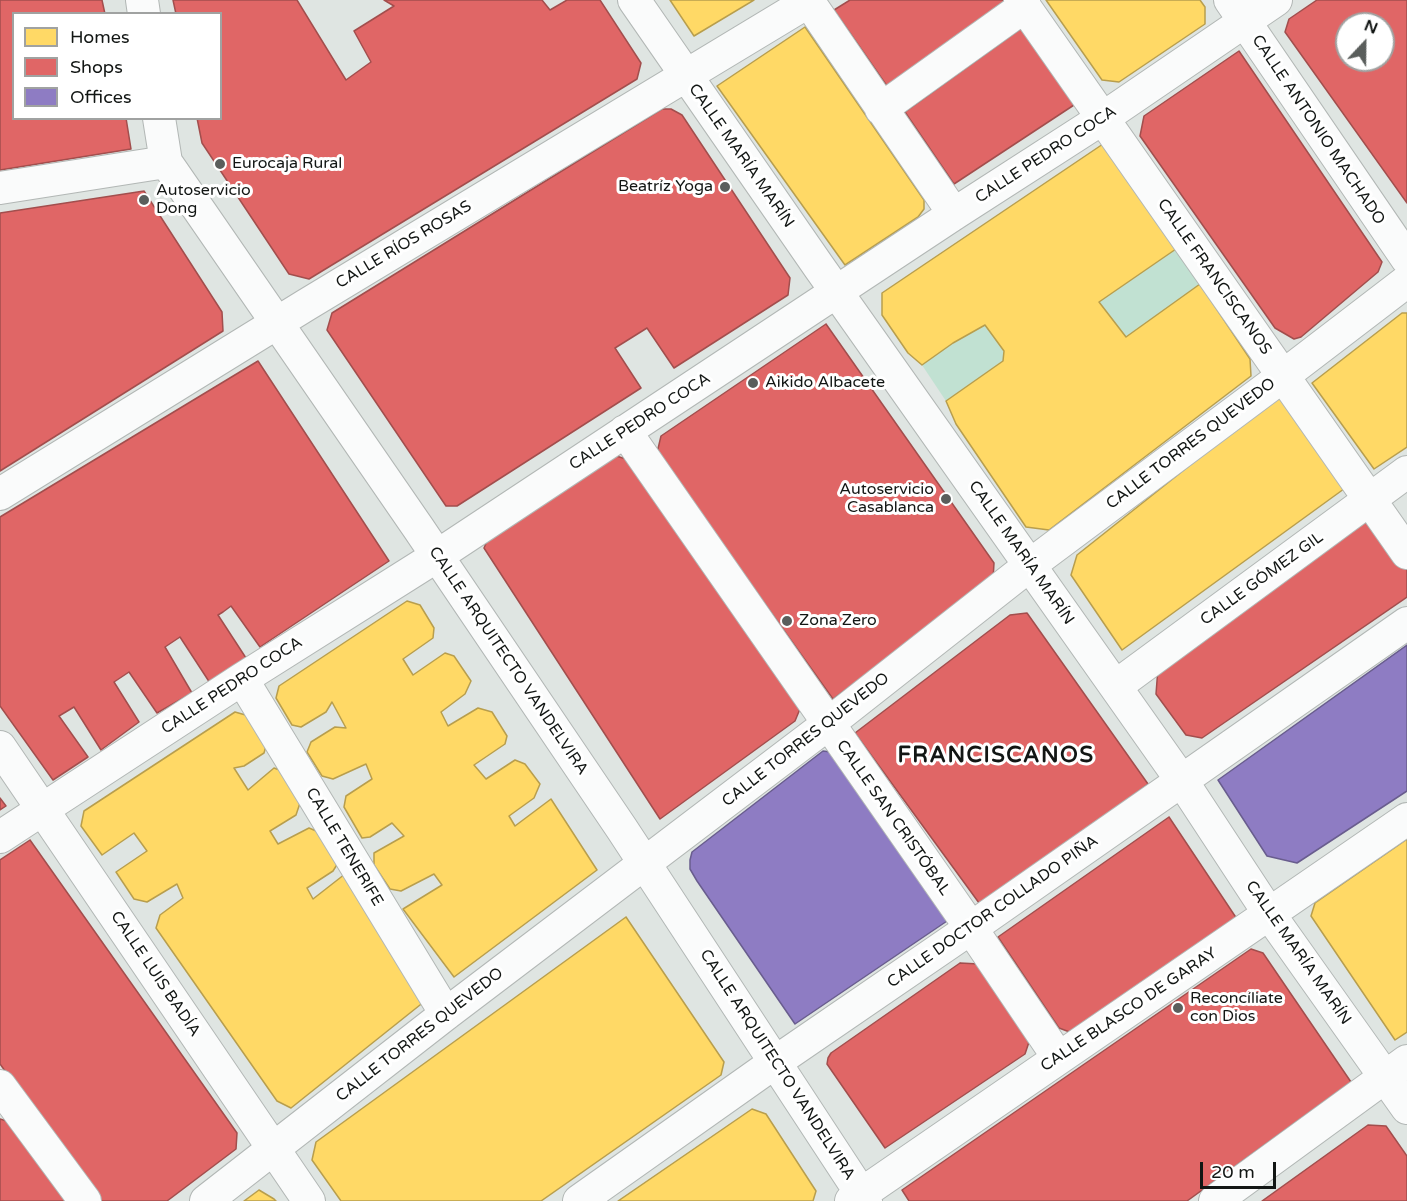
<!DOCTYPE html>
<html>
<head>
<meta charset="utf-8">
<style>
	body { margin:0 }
	#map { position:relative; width:1407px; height:1201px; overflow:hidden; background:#dfe5e2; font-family:"Varela Round",sans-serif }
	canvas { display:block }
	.legend { position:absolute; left:12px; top:12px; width:210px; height:108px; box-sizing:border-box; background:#fff; border:2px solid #a0a2a1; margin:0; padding:8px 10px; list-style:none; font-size:18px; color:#121614 }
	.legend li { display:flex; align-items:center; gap:12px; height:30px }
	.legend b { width:30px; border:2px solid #a0a2a1 }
	.north { position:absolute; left:1335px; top:12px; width:60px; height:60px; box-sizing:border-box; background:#fff; border:2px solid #a0a2a1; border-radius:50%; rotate:22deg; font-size:16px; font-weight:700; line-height:24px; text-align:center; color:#121614 }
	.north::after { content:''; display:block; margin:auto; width:21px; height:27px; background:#5a5e5c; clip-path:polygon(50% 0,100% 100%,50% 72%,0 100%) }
	.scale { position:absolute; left:1200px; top:1162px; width:76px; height:27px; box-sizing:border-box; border:3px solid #121614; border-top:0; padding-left:8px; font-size:18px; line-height:21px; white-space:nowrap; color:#121614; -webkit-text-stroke:4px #fff; paint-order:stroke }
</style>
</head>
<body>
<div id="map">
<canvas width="1407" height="1201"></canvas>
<ul class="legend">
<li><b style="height:16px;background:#ffd966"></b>Homes</li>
<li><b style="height:16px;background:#e06666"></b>Shops</li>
<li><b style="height:16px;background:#8e7cc3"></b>Offices</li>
</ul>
<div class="north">N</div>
<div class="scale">20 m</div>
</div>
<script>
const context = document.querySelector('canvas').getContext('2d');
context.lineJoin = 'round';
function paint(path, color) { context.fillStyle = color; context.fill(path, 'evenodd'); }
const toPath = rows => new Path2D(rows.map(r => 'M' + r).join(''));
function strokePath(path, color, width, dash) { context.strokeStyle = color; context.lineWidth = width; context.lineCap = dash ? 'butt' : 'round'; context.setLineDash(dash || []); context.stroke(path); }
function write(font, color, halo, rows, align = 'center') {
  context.font = font + ' "Varela Round",sans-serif'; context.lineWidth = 6; context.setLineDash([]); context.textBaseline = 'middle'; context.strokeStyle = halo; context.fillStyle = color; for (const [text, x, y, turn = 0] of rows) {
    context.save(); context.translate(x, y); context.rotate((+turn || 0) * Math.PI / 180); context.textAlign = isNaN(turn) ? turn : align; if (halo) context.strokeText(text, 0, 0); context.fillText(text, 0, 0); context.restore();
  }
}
paint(toPath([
	[1176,249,1200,284,1126,337,1099,302],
	[985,325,1004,351,1003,361,946,401,922,365,953,343]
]), '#c1e1d2');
const homes = toPath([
	[670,0,754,0,694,36,670,0],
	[1046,0,1200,0,1205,7,1205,24,1119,82,1102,80,1046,0],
	[805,27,924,200,924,209,918,217,845,265,717,86,805,27],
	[1103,144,1176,249,1099,302,1126,337,1200,284,1250,359,1251,376,1049,530,1026,527,956,424,946,401,1003,361,1004,351,985,325,953,343,922,365,908,353,882,315,882,293,1103,144],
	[1402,313,1407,313,1407,447,1374,469,1312,383,1402,313],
	[1277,396,1290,402,1348,486,1122,650,1071,575,1077,555,1277,396],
	[407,601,420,605,434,628,433,638,403,659,413,675,445,653,454,656,471,681,465,694,441,712,448,726,478,708,492,712,507,736,505,744,474,765,486,779,515,760,525,764,540,784,534,798,509,816,515,826,551,799,597,870,454,977,403,909,442,885,434,874,401,891,390,889,374,865,374,853,404,836,392,823,370,837,362,838,344,807,346,796,372,779,366,764,333,779,322,776,307,752,311,742,335,727,346,728,332,702,326,712,301,727,292,725,276,698,279,686,407,601],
	[235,712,249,716,267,742,264,753,244,766,234,768,248,790,274,768,285,772,301,800,296,815,270,831,278,844,309,828,321,833,338,863,333,871,307,888,313,899,345,874,425,1001,291,1108,277,1101,156,928,160,915,183,898,177,884,147,902,134,899,116,872,147,851,134,833,102,855,81,826,84,811,235,712],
	[1407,839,1407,1032,1395,1040,1311,916,1315,903,1407,839],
	[626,917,724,1062,721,1075,541,1201,341,1201,312,1160,316,1142,626,917],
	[752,1109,766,1114,816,1191,813,1201,618,1201,752,1109],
	[259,1190,274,1199,276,1201,244,1201,259,1190]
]);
paint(homes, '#ffd966');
strokePath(homes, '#b89e4d', 1.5);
const shops = toPath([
	[0,0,102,0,105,14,14,14,14,118,126,118,131,149,0,170,0,0],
	[173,0,297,0,346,80,371,62,354,31,394,6,384,0,542,0,550,10,567,0,600,0,641,63,637,79,309,279,289,274,202,143,197,118,220,118,220,14,176,14,173,0],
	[850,0,1003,0,1005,3,887,86,834,10,850,0],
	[1317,0,1407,0,1407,203,1285,32,1289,19,1317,0],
	[1347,24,1383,24,1383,60,1347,60,1347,24],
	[1022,28,1074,105,954,184,905,112,1022,28],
	[1239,51,1382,262,1378,272,1301,337,1294,339,1275,328,1140,136,1144,116,1239,51],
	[662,109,671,109,682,115,790,278,788,295,674,368,647,328,615,348,641,388,457,506,446,506,327,330,332,313,662,109],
	[144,191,222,312,223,331,0,471,0,213,144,191],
	[826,324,994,563,993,580,833,699,657,453,661,436,826,324],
	[258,361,389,561,260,647,231,606,223,612,218,615,246,658,210,683,180,637,165,647,192,693,157,713,129,672,114,682,139,722,101,750,74,707,59,716,88,757,53,780,0,706,0,517,258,361],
	[610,454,629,460,802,704,795,721,660,819,484,548,490,534,610,454],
	[1358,519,1379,522,1407,566,1407,597,1202,738,1186,735,1156,694,1158,668,1358,519],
	[1027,613,1148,784,982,907,855,733,1010,615,1027,613],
	[0,798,6,806,0,810,0,798],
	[1169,817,1237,919,1075,1034,1059,1028,998,937,1169,817],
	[30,840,237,1133,236,1149,167,1201,99,1201,0,1064,0,860,30,840],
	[1251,949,1263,953,1351,1082,1187,1201,909,1201,902,1190,1251,949],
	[960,963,979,964,1030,1039,1025,1054,885,1148,827,1064,828,1058,831,1053,960,963],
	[0,1119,13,1123,66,1201,0,1201,0,1119],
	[1368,1125,1386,1126,1407,1156,1407,1201,1262,1201,1368,1125]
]);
paint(shops, '#e06666');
strokePath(shops, '#a24e4d', 1.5);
const offices = toPath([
	[1407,645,1407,791,1297,863,1267,856,1218,780,1407,645],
	[823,751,831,752,950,919,795,1024,697,881,690,869,690,860,692,852,823,751]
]);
paint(offices, '#8e7cc3');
strokePath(offices, '#695d8e', 1.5);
const minor = toPath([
	[142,0,144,14],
	[634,0,819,267,1182,781,1270,915,1407,1108],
	[1020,0,1407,553],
	[1230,0,1407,259],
	[809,2,954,214],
	[881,109,1025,6],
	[159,118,166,162,419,529,622,829,866,1201],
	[0,188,166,162],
	[625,431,971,928,1058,1057],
	[0,494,306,305,811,0],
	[242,679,446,1014],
	[1116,686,1407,472],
	[0,747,309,1201],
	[0,837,242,679,437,556,954,214,1103,118,1276,0],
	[0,1086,85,1201],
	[206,1201,446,1014,828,724,1030,565,1283,376,1407,281],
	[579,1201,774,1063,971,928,1407,623],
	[851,1201,1407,819],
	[1215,1201,1407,1061]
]);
strokePath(minor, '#b2b7b5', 34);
strokePath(minor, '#fafbfb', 32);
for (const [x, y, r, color] of [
	[220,164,6,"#5a5e5c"],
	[725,187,6,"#5a5e5c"],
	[144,200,6,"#5a5e5c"],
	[753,383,6,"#5a5e5c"],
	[946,499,6,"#5a5e5c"],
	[787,621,6,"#5a5e5c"],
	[1178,1008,6,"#5a5e5c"]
]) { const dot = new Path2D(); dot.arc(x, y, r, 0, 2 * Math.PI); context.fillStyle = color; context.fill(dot); strokePath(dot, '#fff', 2); }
write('16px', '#121614', '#fff', [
	["CALLE ANTONIO MACHADO",1318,130,56],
	["CALLE PEDRO COCA",1046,155,-33],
	["CALLE MARÍA MARÍN",741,156,55],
	["CALLE RÍOS ROSAS",404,245,-31],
	["CALLE FRANCISCANOS",1214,277,55],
	["CALLE PEDRO COCA",640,422,-33],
	["CALLE TORRES QUEVEDO",1191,444,-37],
	["CALLE MARÍA MARÍN",1021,553,55],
	["CALLE GÓMEZ GIL",1262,579,-36],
	["CALLE ARQUITECTO VANDELVIRA",508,661,56],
	["CALLE PEDRO COCA",232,686,-33],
	["CALLE TORRES QUEVEDO",806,740,-38],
	["CALLE SAN CRISTÓBAL",893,818,55],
	["CALLE TENERIFE",344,847,59],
	["CALLE DOCTOR COLLADO PIÑA",993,912,-35],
	["CALLE MARÍA MARÍN",1298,953,55],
	["CALLE LUIS BADÍA",155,974,56],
	["CALLE BLASCO DE GARAY",1129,1010,-34],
	["CALLE TORRES QUEVEDO",420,1035,-38],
	["CALLE ARQUITECTO VANDELVIRA",777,1065,57]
]);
write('16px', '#121614', '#fff', [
	["Eurocaja Rural",232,164],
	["Beatríz Yoga",713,187,"right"],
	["Autoservicio",156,191],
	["Dong",156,209],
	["Aikido Albacete",765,383],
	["Autoservicio",934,490,"right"],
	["Casablanca",934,508,"right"],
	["Zona Zero",799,621],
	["Reconcíliate",1190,999],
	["con Dios",1190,1017]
], 'left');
context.letterSpacing = '1.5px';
write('bold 22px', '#121614', '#fff', [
	["FRANCISCANOS",996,756]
]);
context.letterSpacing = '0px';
</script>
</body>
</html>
